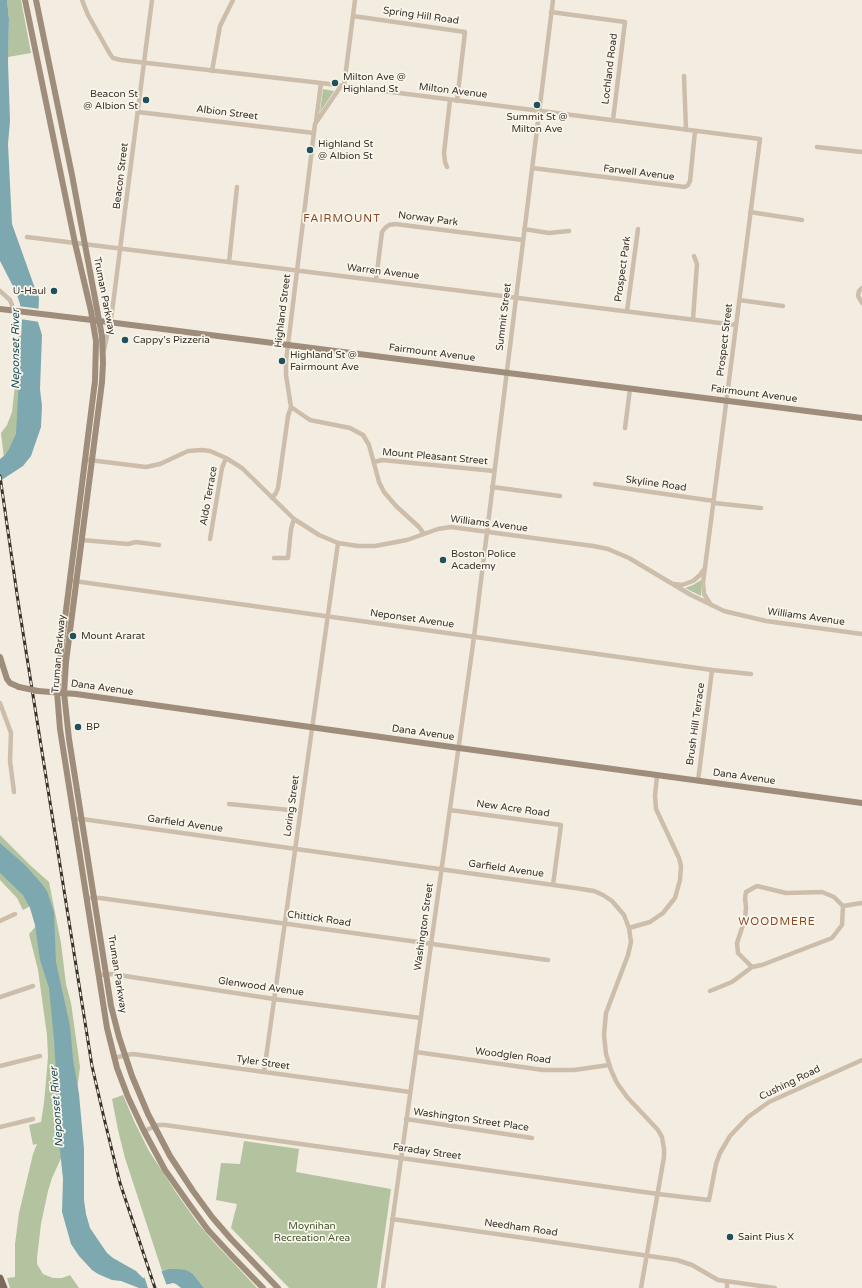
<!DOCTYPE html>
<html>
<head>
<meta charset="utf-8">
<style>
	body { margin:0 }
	canvas { display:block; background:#f3ece0 }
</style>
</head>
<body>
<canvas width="862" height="1288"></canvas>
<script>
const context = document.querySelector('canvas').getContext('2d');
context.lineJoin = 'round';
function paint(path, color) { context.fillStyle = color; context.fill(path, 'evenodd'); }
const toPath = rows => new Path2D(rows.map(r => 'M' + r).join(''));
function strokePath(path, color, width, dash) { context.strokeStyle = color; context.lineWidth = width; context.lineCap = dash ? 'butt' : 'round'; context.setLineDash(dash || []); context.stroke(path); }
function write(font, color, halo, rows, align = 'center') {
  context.font = font + ' "Varela Round",sans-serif'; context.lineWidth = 3.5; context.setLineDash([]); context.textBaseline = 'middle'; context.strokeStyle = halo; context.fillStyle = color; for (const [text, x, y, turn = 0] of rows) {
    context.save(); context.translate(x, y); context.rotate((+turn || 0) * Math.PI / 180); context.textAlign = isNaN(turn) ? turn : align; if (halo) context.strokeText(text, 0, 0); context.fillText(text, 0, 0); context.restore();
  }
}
paint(toPath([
	[7,0,21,0,31,53,8,57,9,19],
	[323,89,334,91,320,112],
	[22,320,31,321,30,413,5,467,1,433,7,425,12,412,19,350,18,334,22,336],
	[701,580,701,596,685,588,693,585],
	[0,835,31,866,49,882,61,943,66,984,71,1003,80,1067,77,1091,63,1154,52,1178,48,1191,41,1224,37,1258,37,1264,43,1274,53,1278,62,1278,70,1275,79,1288,10,1288,7,1278,15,1277,15,1244,19,1213,33,1154,37,1144,33,1145,29,1125,41,1122,44,1103,48,1057,47,1035,38,970,29,934,37,925,32,905,23,910,17,898,0,880],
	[123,1095,134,1121,149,1151,175,1191,197,1222,212,1240,257,1288,204,1288,193,1274,168,1269,162,1271,125,1158,118,1130,112,1099],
	[244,1141,299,1149,296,1172,391,1189,377,1288,289,1288,231,1228,237,1204,216,1200,221,1163,240,1164]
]), '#b3c39f');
paint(toPath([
	[0,0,7,0,9,19,8,62,10,121,8,144,12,224,37,294,39,297,38,322,42,335,40,389,42,406,41,427,31,456,23,466,0,481,0,459,5,455,9,449,16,434,22,320,20,304,16,292,0,261],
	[0,843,25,865,42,884,47,891,54,912,56,962,70,1026,73,1059,79,1094,84,1149,84,1200,86,1214,90,1228,107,1253,113,1258,136,1271,143,1278,168,1269,178,1269,186,1270,193,1274,204,1288,181,1288,176,1284,173,1283,153,1288,139,1288,121,1281,112,1280,98,1274,92,1270,79,1256,71,1244,62,1212,63,1179,59,1141,60,1107,57,1089,54,1040,49,988,40,960,35,925,30,908,23,895,0,873]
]), '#7ea8b0');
paint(toPath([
	[18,306,41,309,40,322,20,319],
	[161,1270,167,1286,160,1288,148,1288,144,1276]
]), '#f3ece0');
strokePath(toPath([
	[82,0,88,15,110,54,113,58,121,60,321,83,760,139,703,583,704,594,711,605],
	[551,12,625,22,613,120],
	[353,16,465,32,457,101],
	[212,71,220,26,233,0],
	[684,76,686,130],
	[344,86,355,0],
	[138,112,314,133],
	[316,122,321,83],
	[817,147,862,152],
	[447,167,445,162,444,153,450,100],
	[532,168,685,187,688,185,690,181,695,131],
	[750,212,802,220],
	[524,229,549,233,569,231],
	[27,237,736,325],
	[229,262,237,187],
	[376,280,382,232,385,228,389,225,395,224,523,240],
	[862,288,859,291,858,296,862,303],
	[0,291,10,300,12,305,12,311],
	[739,300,783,306],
	[627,311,638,229],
	[693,319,697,264,694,256],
	[104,350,112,312,152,0],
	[291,407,310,420,350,428,363,435,369,445,379,482,384,492,396,506,419,527,424,534],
	[625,428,630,389],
	[89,460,146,467,160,464,188,451,202,450,210,451,226,458,242,468,294,519,319,535,338,543,358,546,375,546,407,540,438,529,451,527,593,546,608,549,629,558,691,595,724,611,766,621,862,634],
	[374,462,382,460,494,471],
	[595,484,714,501],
	[492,487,560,496],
	[272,498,276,493,278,488,288,416,291,407,286,375,286,361,315,124,341,86],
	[714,503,761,508],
	[210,539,222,468,226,458],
	[82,540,128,544,136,542,159,545],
	[274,558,288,558,291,529,294,519],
	[74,581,712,670,751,674],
	[674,584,682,585,693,581,699,576,705,568],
	[0,703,11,733,10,761,14,792],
	[698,781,712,670],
	[229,804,300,811],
	[450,810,561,825,553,885],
	[74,819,82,819,575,888,594,891,603,895,612,901,624,915,629,928,631,942,628,955,606,1013,604,1035,606,1054,611,1070,617,1083,627,1097,658,1130,662,1137,664,1149,664,1157,641,1288],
	[757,886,786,893,822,892,834,897,843,906,842,925,832,938,762,965,752,967,738,953,737,943,745,919,746,907,745,898,746,892,757,886],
	[87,898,100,898,548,960],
	[843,906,862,903],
	[0,921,15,914],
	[629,928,650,922,663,913,675,898,680,880,681,866,679,858,656,809,655,795,657,776],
	[99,975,112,974,274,999,421,1018],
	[710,991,732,982,752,967],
	[0,997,33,986],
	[416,1052,543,1070,574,1070,609,1065],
	[114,1058,127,1055,133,1054,410,1092],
	[0,1066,40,1056],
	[264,1072,338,543],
	[406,1119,532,1138],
	[0,1127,33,1119],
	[144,1131,158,1125,165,1125,658,1194,709,1200,716,1164,720,1153,730,1136,748,1117,769,1102,862,1060],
	[392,1219,677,1260,692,1265,718,1280,775,1288],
	[383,1288,474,637,553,0],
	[727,1288,727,1282]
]), '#ccbeab', 4.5);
strokePath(toPath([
	[25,0,75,243,91,311,96,341,95,381,62,642,57,692,60,729,107,1028,117,1068,128,1097,144,1131,165,1170,189,1204,208,1230,233,1257,263,1288],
	[36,0,72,175,102,336,103,363,102,382,66,662,64,693,69,739,111,1006,119,1037,132,1076,148,1114,170,1156,193,1191,212,1217,231,1239,278,1288],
	[0,309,100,321,862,418],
	[0,657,7,679,10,683,19,687],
	[38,691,76,694,459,748,862,803]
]), '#9f8d7c', 6);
strokePath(toPath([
	[0,1278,4,1288]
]), '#7b6a5c', 7);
const rail = toPath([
	[0,476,18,601,92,1066,104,1118,120,1183,155,1288]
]);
strokePath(rail, '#39312a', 3);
strokePath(rail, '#faf6ec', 1.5, [4.5]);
strokePath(toPath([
	[19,687,38,691]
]), '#9f8d7c', 6);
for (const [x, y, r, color] of [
	[335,83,4,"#1f505b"],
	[146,100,4,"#1f505b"],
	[537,105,4,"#1f505b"],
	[310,150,4,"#1f505b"],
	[54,291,4,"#1f505b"],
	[125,340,4,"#1f505b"],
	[282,361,4,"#1f505b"],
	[443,560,4,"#1f505b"],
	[73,636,4,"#1f505b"],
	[78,727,4,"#1f505b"],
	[730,1237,4,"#1f505b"]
]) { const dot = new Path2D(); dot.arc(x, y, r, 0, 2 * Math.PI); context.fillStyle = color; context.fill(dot); strokePath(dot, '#faf6ec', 1.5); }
write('10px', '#39312a', '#faf6ec', [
	["Spring Hill Road",421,16,8],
	["Lochland Road",610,69,-83],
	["Milton Avenue",453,91,7],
	["Albion Street",227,113,7],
	["Farwell Avenue",639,173,7],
	["Beacon Street",121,176,-83],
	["Norway Park",428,219,7],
	["Prospect Park",623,269,-82],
	["Warren Avenue",383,272,7],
	["Truman Parkway",104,296,79],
	["Highland Street",283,311,-83],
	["Summit Street",504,317,-83],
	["Prospect Street",725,340,-83],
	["Fairmount Avenue",432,353,7],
	["Fairmount Avenue",754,394,7],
	["Mount Pleasant Street",435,457,5],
	["Skyline Road",656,484,8],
	["Aldo Terrace",209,496,-80],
	["Williams Avenue",489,524,7],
	["Williams Avenue",806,617,8],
	["Neponset Avenue",412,619,8],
	["Truman Parkway",59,654,-85],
	["Dana Avenue",102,688,8],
	["Brush Hill Terrace",696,724,-82],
	["Dana Avenue",423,733,8],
	["Dana Avenue",744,777,8],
	["Loring Street",292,806,-82],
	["New Acre Road",513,809,8],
	["Garfield Avenue",185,824,8],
	["Garfield Avenue",506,869,8],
	["Chittick Road",319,919,8],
	["Washington Street",424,927,-82],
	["Truman Parkway",117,974,81],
	["Glenwood Avenue",261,987,8],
	["Woodglen Road",513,1056,7],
	["Tyler Street",263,1063,8],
	["Cushing Road",790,1083,-26],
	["Washington Street Place",471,1120,8],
	["Faraday Street",427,1152,8],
	["Needham Road",521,1228,8]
]);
write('10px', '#39312a', '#faf6ec', [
	["Milton Ave @",343,77],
	["Highland St",343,89],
	["Beacon St",138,94,"right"],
	["@ Albion St",138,106,"right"],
	["Summit St @",537,117,"center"],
	["Milton Ave",537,129,"center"],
	["Highland St",318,144],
	["@ Albion St",318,156],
	["U-Haul",46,291,"right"],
	["Cappy's Pizzeria",133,340],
	["Highland St @",290,355],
	["Fairmount Ave",290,367],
	["Boston Police",451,554],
	["Academy",451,566],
	["Mount Ararat",81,636],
	["BP",86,727],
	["Saint Pius X",738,1237]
], 'left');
write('10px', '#44582e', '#faf6ec', [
	["Moynihan",312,1226],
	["Recreation Area",312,1238]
]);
context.letterSpacing = '1px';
write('11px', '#884723', '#faf6ec', [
	["FAIRMOUNT",342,219],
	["WOODMERE",777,922]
]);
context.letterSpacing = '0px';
write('italic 11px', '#1f505b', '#faf6ec', [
	["Neponset River",16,349,-90],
	["Neponset River",57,1107,-94]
]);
</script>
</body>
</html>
